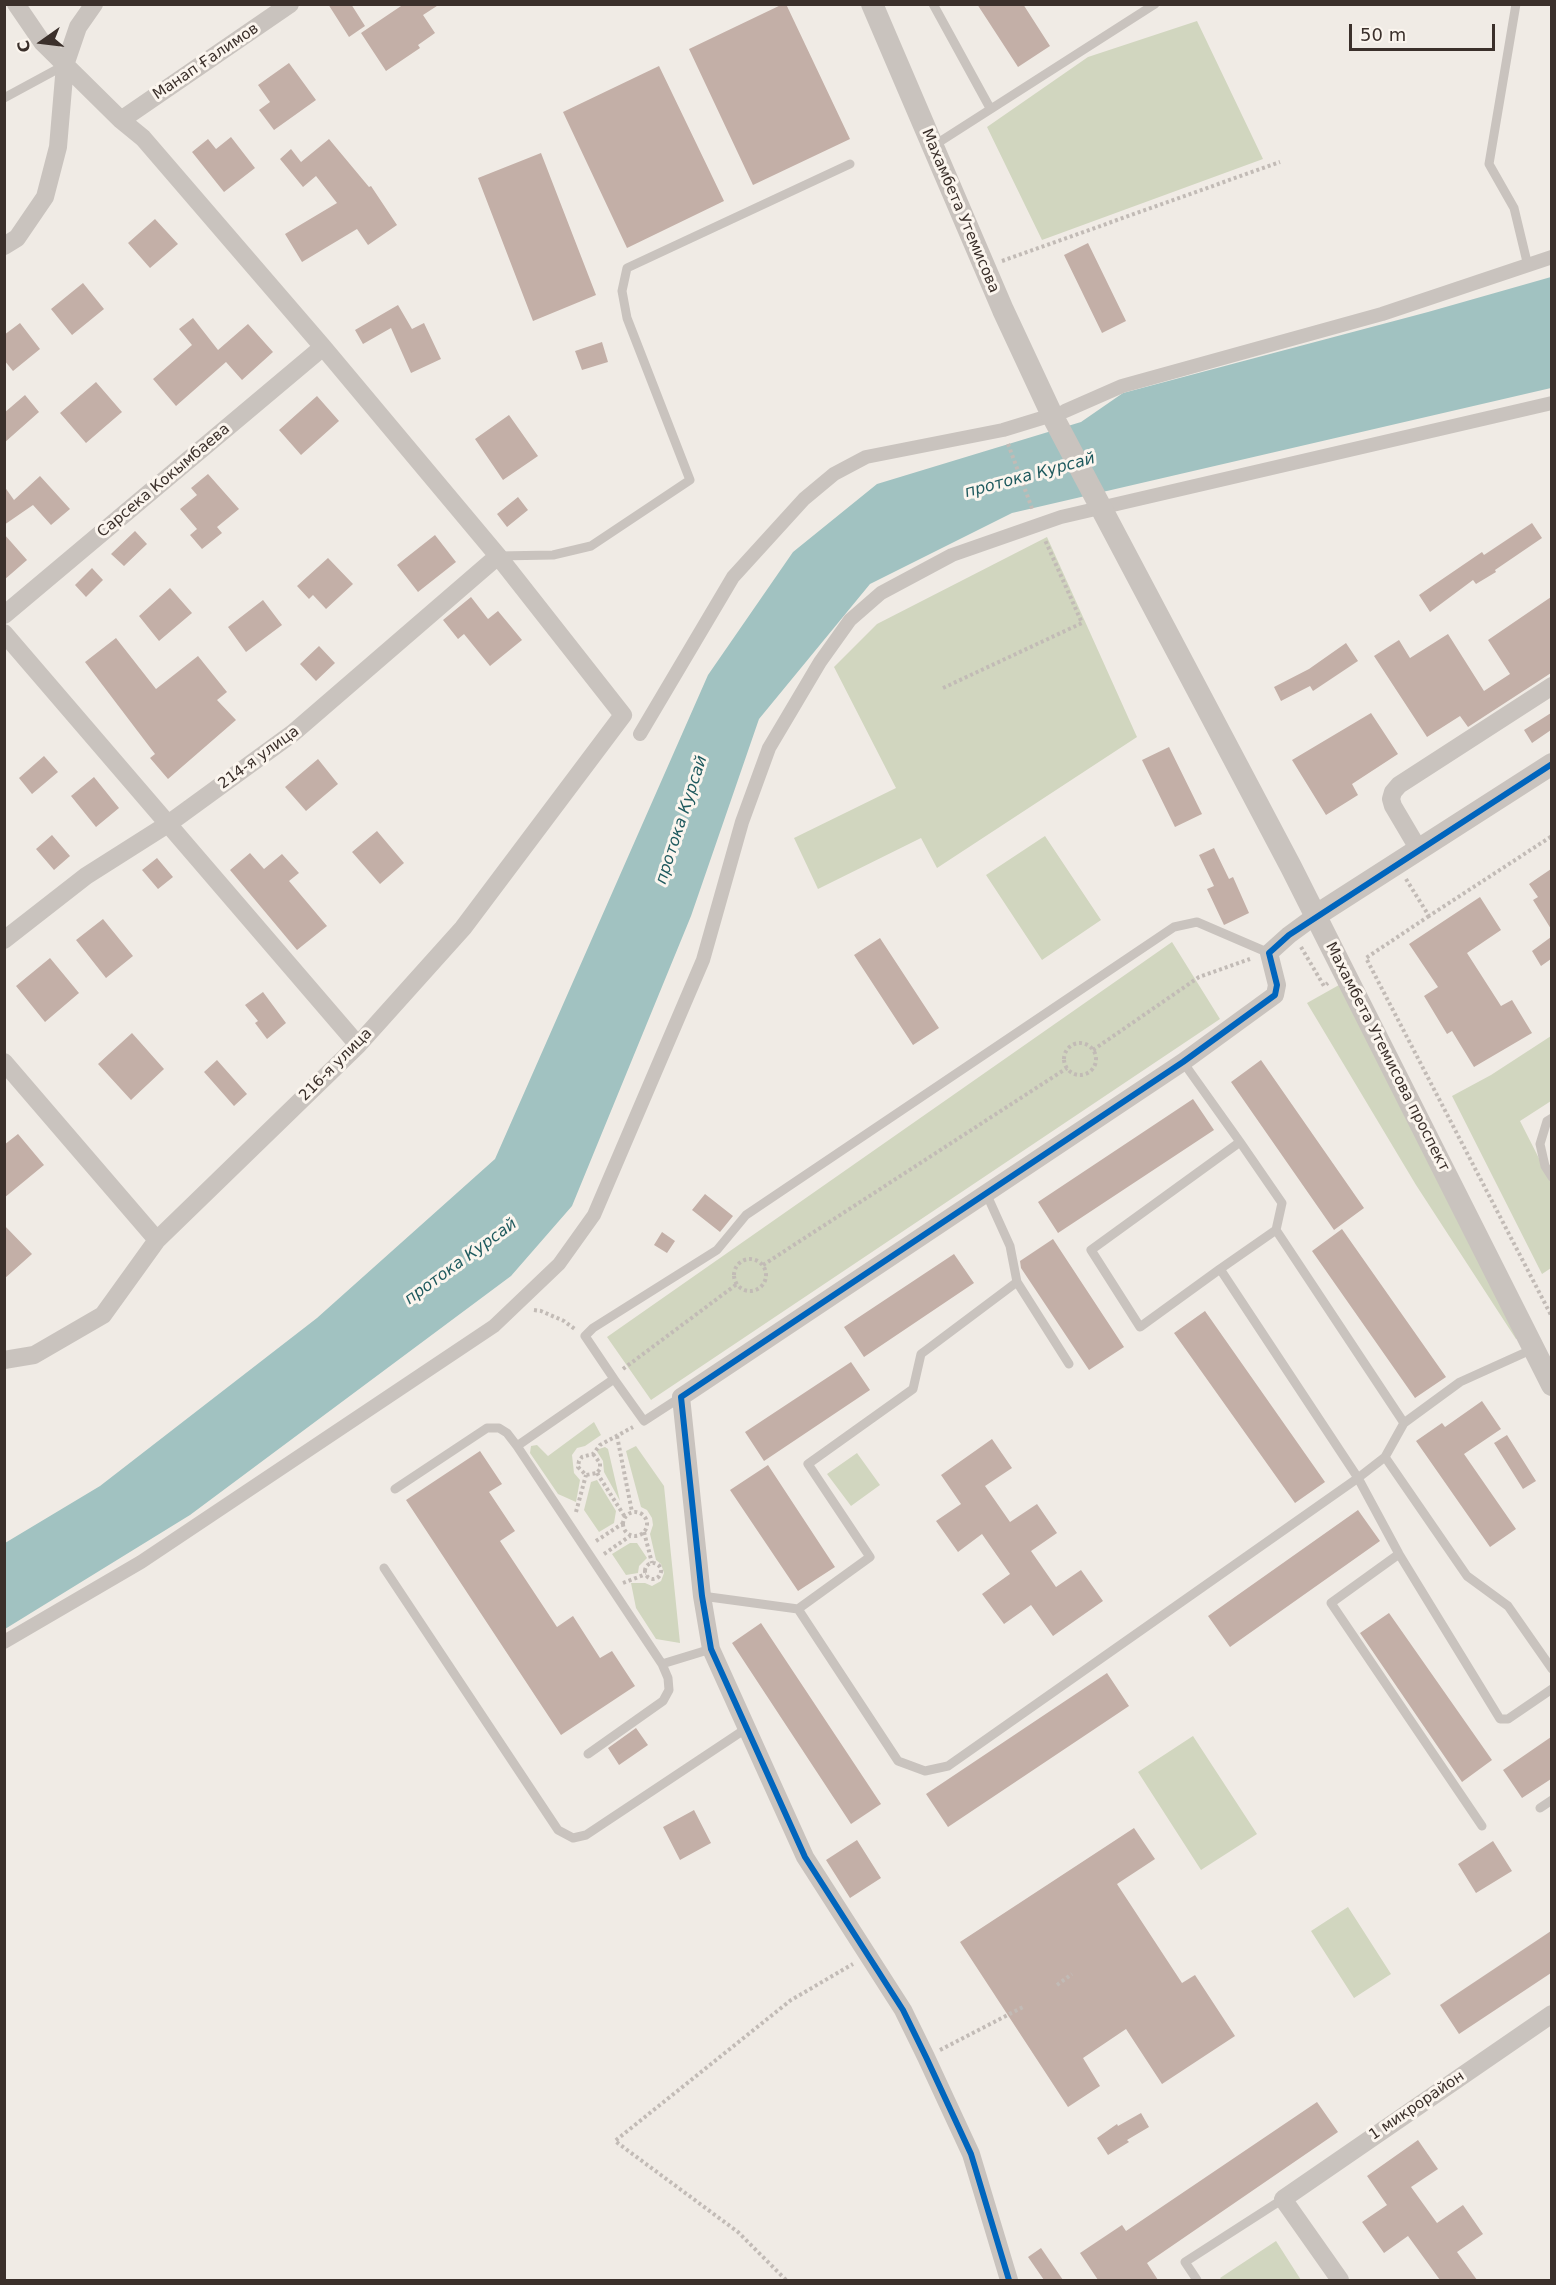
<!DOCTYPE html>
<html>
<head>
<meta charset="utf-8">
<style>
	body { margin:0 }
	#map { position:relative; width:1556px; height:2285px; overflow:hidden; background:#f0ebe5; font-family:"DejaVu Sans",sans-serif }
	canvas { display:block }
	.frame { position:absolute; inset:0; border:6px solid #3b302b; pointer-events:none }
	.north { position:absolute; left:12px; top:12px; width:60px; height:60px; -webkit-text-stroke:4px #fbf5ee; paint-order:stroke; rotate:256deg; font-size:16px; font-weight:700; line-height:24px; text-align:center; color:#3b302b }
	.north::after { content:''; display:block; margin:auto; width:21px; height:27px; background:#3b302b; clip-path:polygon(50% 0,100% 100%,50% 72%,0 100%) }
	.scale { position:absolute; left:1349px; top:24px; width:146px; height:27px; box-sizing:border-box; border:3px solid #3b302b; border-top:0; padding-left:8px; font-size:18px; line-height:21px; white-space:nowrap; color:#3b302b; -webkit-text-stroke:4px #fbf5ee; paint-order:stroke }
</style>
</head>
<body>
<div id="map">
<canvas width="1556" height="2285"></canvas>
<div class="frame"></div>
<div class="north">С</div>
<div class="scale">50 m</div>
</div>
<script>
const context = document.querySelector('canvas').getContext('2d');
context.lineJoin = 'round';
function paint(path, color) { context.fillStyle = color; context.fill(path, 'evenodd'); }
const toPath = rows => new Path2D(rows.map(r => 'M' + r).join(''));
function strokePath(path, color, width, dash) { context.strokeStyle = color; context.lineWidth = width; context.lineCap = dash ? 'butt' : 'round'; context.setLineDash(dash || []); context.stroke(path); }
function write(font, color, halo, rows, align = 'center') {
  context.font = font + ' "DejaVu Sans",sans-serif'; context.lineWidth = 6; context.setLineDash([]); context.textBaseline = 'middle'; context.strokeStyle = halo; context.fillStyle = color; for (const [text, x, y, turn = 0] of rows) {
    context.save(); context.translate(x, y); context.rotate((+turn || 0) * Math.PI / 180); context.textAlign = isNaN(turn) ? turn : align; if (halo) context.strokeText(text, 0, 0); context.fillText(text, 0, 0); context.restore();
  }
}
paint(toPath([
	[1197,21,1263,159,1042,240,987,127,1088,57],
	[1047,537,1137,737,937,868,921,838,818,889,794,838,896,788,834,667,877,624],
	[1045,836,1101,920,1042,960,986,875],
	[1172,942,1220,1019,651,1400,607,1337],
	[1339,985,1521,1336,1516,1339,1416,1185,1307,1003],
	[1551,1036,1551,1101,1520,1121,1551,1182,1551,1268,1542,1274,1452,1096,1491,1075],
	[594,1422,601,1435,585,1446,577,1448,572,1455,574,1473,580,1480,576,1502,558,1494,530,1453,531,1446,537,1445,548,1456],
	[636,1446,664,1486,680,1643,656,1639,636,1608,631,1583,645,1583,652,1586,661,1581,664,1573,661,1564,656,1560,650,1534,653,1525,652,1518,647,1510,641,1507,626,1451],
	[605,1447,608,1449,620,1501,604,1472,603,1461,596,1450],
	[857,1453,880,1485,851,1506,827,1474],
	[597,1480,616,1511,614,1523,599,1532,584,1510,591,1482],
	[630,1543,637,1543,647,1558,639,1566,638,1573,626,1575,612,1554],
	[1193,1736,1257,1834,1201,1870,1138,1772],
	[1348,1907,1391,1974,1354,1998,1311,1931],
	[1276,2241,1301,2280,1222,2280,1220,2278]
]), '#d1d6bf');
paint(toPath([
	[1551,277,1551,388,1012,513,870,584,759,719,691,916,572,1206,511,1276,190,1515,5,1629,5,1543,100,1486,317,1318,495,1159,708,675,793,552,877,484,1081,422,1123,393,1428,312]
]), '#a1c2c1');
paint(toPath([
	[328,4,351,4,365,26,349,37],
	[404,4,440,4,423,15,435,33,418,45,420,48,386,71,361,33],
	[783,4,786,4,850,139,753,185,689,49],
	[977,4,1023,4,1050,46,1018,67],
	[289,63,316,100,274,130,259,110,270,102,258,85],
	[659,66,724,201,627,248,563,112],
	[231,137,255,168,224,192,192,152,208,139,216,149],
	[329,139,369,187,371,186,397,225,368,245,357,229,302,262,285,234,337,203,316,176,303,187,280,159,291,149,301,162],
	[541,153,596,295,533,321,478,178],
	[155,219,178,244,150,268,128,243],
	[1088,243,1126,321,1102,333,1064,255],
	[83,283,104,309,72,335,51,309],
	[398,305,412,329,424,323,441,359,411,373,391,328,363,344,355,330],
	[193,318,218,350,248,324,273,352,242,380,226,362,176,406,153,379,192,345,179,329],
	[20,323,40,349,13,371,4,360,4,335],
	[602,342,608,362,582,370,575,351],
	[96,382,122,412,86,443,60,413],
	[25,395,39,412,4,443,4,413],
	[317,396,339,421,301,455,279,430],
	[509,415,538,456,503,480,475,439],
	[208,474,239,509,217,527,222,533,202,549,190,535,197,529,180,509,197,495,191,488],
	[40,476,70,509,51,525,33,505,4,525,4,486,14,500],
	[518,497,528,510,507,527,497,514],
	[1532,523,1542,538,1495,570,1496,572,1476,584,1473,580,1430,612,1419,595,1482,552,1484,555],
	[135,531,147,544,124,566,111,554],
	[4,534,27,560,4,580],
	[435,535,456,562,418,592,397,565],
	[328,558,353,584,326,609,313,595,309,599,297,586],
	[92,568,103,580,86,597,75,585],
	[170,588,192,613,159,641,139,616],
	[471,597,488,619,498,611,522,640,490,666,464,634,458,639,443,620],
	[1551,597,1551,673,1468,727,1460,716,1427,737,1374,656,1399,640,1410,658,1448,634,1484,691,1510,674,1488,640],
	[263,600,282,625,246,652,228,627],
	[116,638,156,689,198,656,227,692,217,700,236,720,168,779,150,758,155,754,85,662],
	[1346,643,1358,661,1313,691,1310,686,1281,701,1274,687,1309,669],
	[319,646,335,663,316,681,300,664],
	[1371,713,1398,754,1352,784,1358,795,1326,815,1292,760],
	[1551,713,1551,730,1532,743,1524,730],
	[1169,747,1202,814,1175,827,1142,760],
	[44,756,58,772,32,794,19,778],
	[318,759,338,784,306,811,285,787],
	[94,777,119,808,96,827,71,796],
	[377,831,404,863,380,884,352,852],
	[52,835,70,856,54,870,36,849],
	[1214,848,1229,879,1233,877,1249,913,1224,925,1207,889,1214,886,1199,855],
	[250,853,264,869,282,854,299,873,289,881,327,926,297,950,230,870],
	[157,858,173,877,158,889,142,870],
	[1551,869,1551,929,1533,900,1538,897,1529,884],
	[1480,897,1501,930,1467,953,1501,1006,1512,1000,1532,1033,1474,1067,1452,1031,1447,1034,1424,996,1438,987,1409,944],
	[103,919,133,956,106,978,76,940],
	[1551,937,1551,959,1541,966,1532,951],
	[880,938,939,1028,913,1045,854,955],
	[50,958,79,993,45,1022,16,986],
	[263,992,286,1023,267,1039,255,1023,258,1021,245,1005],
	[132,1033,164,1069,131,1100,98,1064],
	[217,1060,247,1094,234,1106,204,1072],
	[1261,1060,1364,1208,1334,1230,1231,1082],
	[1193,1099,1214,1130,1058,1233,1038,1202],
	[18,1134,44,1165,4,1198,4,1145],
	[705,1194,733,1216,720,1232,692,1210],
	[4,1225,32,1254,4,1279],
	[1342,1229,1446,1377,1415,1398,1312,1251],
	[662,1232,675,1241,667,1253,654,1245],
	[1053,1239,1124,1347,1089,1370,1021,1268,1020,1261],
	[954,1254,974,1283,864,1357,844,1327],
	[1205,1311,1325,1482,1295,1503,1174,1333],
	[851,1362,870,1390,764,1461,745,1432],
	[1482,1401,1501,1429,1464,1454,1516,1529,1490,1547,1416,1441,1442,1423,1445,1427],
	[1507,1435,1536,1481,1523,1489,1494,1443],
	[992,1439,1012,1468,985,1486,1010,1522,1037,1504,1057,1533,1031,1551,1056,1587,1081,1570,1103,1601,1053,1636,1031,1605,1004,1624,982,1594,1010,1574,982,1534,958,1552,936,1521,961,1504,941,1475],
	[480,1451,502,1484,489,1492,515,1531,500,1541,557,1627,573,1616,600,1658,612,1651,635,1686,561,1735,406,1500],
	[768,1465,835,1567,798,1591,730,1490],
	[1358,1510,1380,1541,1230,1647,1208,1616],
	[1389,1613,1492,1760,1462,1782,1360,1633],
	[761,1623,881,1804,851,1824,732,1643],
	[1107,1673,1129,1706,948,1827,926,1794],
	[636,1728,648,1745,619,1765,608,1748],
	[1551,1737,1551,1779,1522,1798,1503,1770],
	[694,1810,711,1843,680,1860,663,1827],
	[1134,1828,1155,1859,1117,1884,1182,1983,1195,1975,1235,2036,1162,2084,1126,2029,1083,2058,1100,2086,1068,2107,960,1942],
	[857,1840,881,1878,850,1898,826,1860],
	[1493,1841,1512,1871,1476,1893,1458,1864],
	[1551,1931,1551,1973,1459,2034,1440,2005],
	[1317,2102,1338,2132,1147,2263,1158,2280,1098,2280,1080,2253,1122,2225,1126,2231],
	[1141,2113,1149,2127,1127,2140,1129,2142,1108,2155,1097,2138,1117,2124,1118,2126],
	[1418,2140,1438,2169,1411,2187,1437,2223,1463,2205,1483,2234,1457,2252,1477,2280,1440,2280,1408,2236,1384,2253,1362,2222,1387,2205,1367,2176],
	[1041,2248,1063,2280,1044,2280,1028,2257]
]), '#c3afa7');
strokePath(toPath([
	[1002,261,1280,162],
	[1008,444,1033,511],
	[943,688,1082,623,1045,540],
	[1406,879,1429,916,1552,836],
	[1429,916,1366,958,1552,1317],
	[1301,947,1324,986,1328,983],
	'1064 1059a16 16 0 1 1 32 0a16 16 0 1 1-32 0Z',
	[1093,1050,1199,977,1250,959],
	'734 1275a16 16 0 1 1 32 0a16 16 0 1 1-32 0Z',
	[763,1265,1067,1068],
	[534,1310,541,1311,564,1321,576,1330],
	[623,1369,737,1284],
	[617,1436,632,1512],
	[593,1454,600,1463,600,1469,597,1473,586,1475,578,1467,579,1461,582,1457,593,1454,600,1445,633,1427],
	[597,1473,625,1517],
	[576,1512,586,1475],
	'623 1524a12 12 0 1 1 24 0a12 12 0 1 1-24 0Z',
	[644,1532,652,1563],
	[596,1541,622,1524],
	[604,1554,630,1536],
	'645 1571a8 8 0 1 1 16 0a8 8 0 1 1-16 0Z',
	[623,1583,646,1574],
	[1057,1985,1072,1974],
	[940,2050,1025,2006],
	[786,2280,738,2232,615,2141,791,2000,853,1964]
]), '#c2bbb6', 4, [3, 3]);
strokePath(toPath([
	[933,4,990,108],
	[1516,4,1489,164,1514,208,1528,266],
	[4,98,65,65],
	[933,146,1155,4],
	[498,556,553,555,591,546,690,480,627,318,622,291,627,268,850,164],
	[1183,1062,1240,1142,1091,1250,1140,1327,1220,1269,1358,1478,1399,1554,1500,1719,1508,1719,1552,1689],
	[1552,1118,1547,1121,1540,1144,1545,1166,1552,1177],
	[1240,1142,1282,1203,1276,1230,1404,1423],
	[986,1193,1010,1246,1017,1282,921,1354,913,1389,808,1464,870,1557,798,1609,898,1761,925,1771,948,1766,1358,1478,1385,1457,1404,1423,1460,1382,1533,1349],
	[1220,1269,1276,1230],
	[1017,1282,1069,1364],
	[614,1379,585,1336,593,1328,717,1250,746,1215,1174,927,1197,922,1269,953],
	[681,1397,644,1421,614,1379,517,1446,662,1664,711,1649],
	[1385,1457,1467,1576,1508,1606,1552,1669],
	[395,1489,487,1428,499,1428,507,1433,517,1446],
	[1399,1554,1331,1603,1482,1826],
	[384,1568,558,1830,573,1838,586,1835,747,1728],
	[702,1596,798,1609],
	[588,1754,663,1701,669,1690,668,1678,662,1664],
	[1540,1808,1552,1800],
	[1197,2280,1185,2262,1283,2199]
]), '#c9c3be', 9);
strokePath(toPath([
	[1065,411,1122,386,1382,314,1552,257],
	[640,734,733,577,804,499,834,474,866,457,1003,430,1052,415],
	[4,1642,141,1562,494,1326,559,1264,594,1215,703,960,742,822,769,748,820,662,850,620,881,593,952,555,1061,517,1552,403]
]), '#c9c3be', 14);
strokePath(toPath([
	[121,120,290,4],
	[4,246,17,238,45,197,58,147,65,65,78,27,94,4],
	[4,615,323,347],
	[4,633,358,1045],
	[1419,850,1393,806,1391,799,1393,792,1399,785,1552,686],
	[4,940,86,876,168,824,293,733,498,556],
	[4,1062,157,1240],
	[4,1360,34,1355,103,1315,157,1240,358,1045,463,928,623,715,498,556,323,347,143,138,121,120,42,42,16,4],
	[1009,2280,971,2154,926,2057,903,2010,805,1857,711,1649,702,1596,681,1397,1183,1062,1275,995,1277,985,1269,953,1289,935,1315,916],
	[1340,2280,1283,2199,1552,2014]
]), '#c9c3be', 18);
strokePath(toPath([
	[872,4,1003,310,1052,415,1291,867,1552,1385],
	[1315,916,1552,764]
]), '#c9c3be', 22);
strokePath(toPath([
	[1009,2280,971,2154,926,2057,903,2010,805,1857,711,1649,702,1596,681,1397,1183,1062,1275,995,1277,985,1269,953,1289,935,1552,764]
]), '#0065bd', 6);
write('15px', '#3b302b', '#fbf5ee', [
	["Манап Ғалимов",206,62,-34],
	["Махамбета Утемисова",960,211,67],
	["Сарсека Кокымбаева",164,481,-40],
	["214-я улица",259,758,-36],
	["Махамбета Утемисова проспект",1387,1057,63],
	["216-я улица",336,1065,-45],
	["1 микрорайон",1417,2106,-34]
]);
write('italic 16px', '#1f5a5e', '#fbf5ee', [
	["протока Курсай",1030,476,-15],
	["протока Курсай",682,820,-72],
	["протока Курсай",461,1262,-36]
]);
</script>
</body>
</html>
